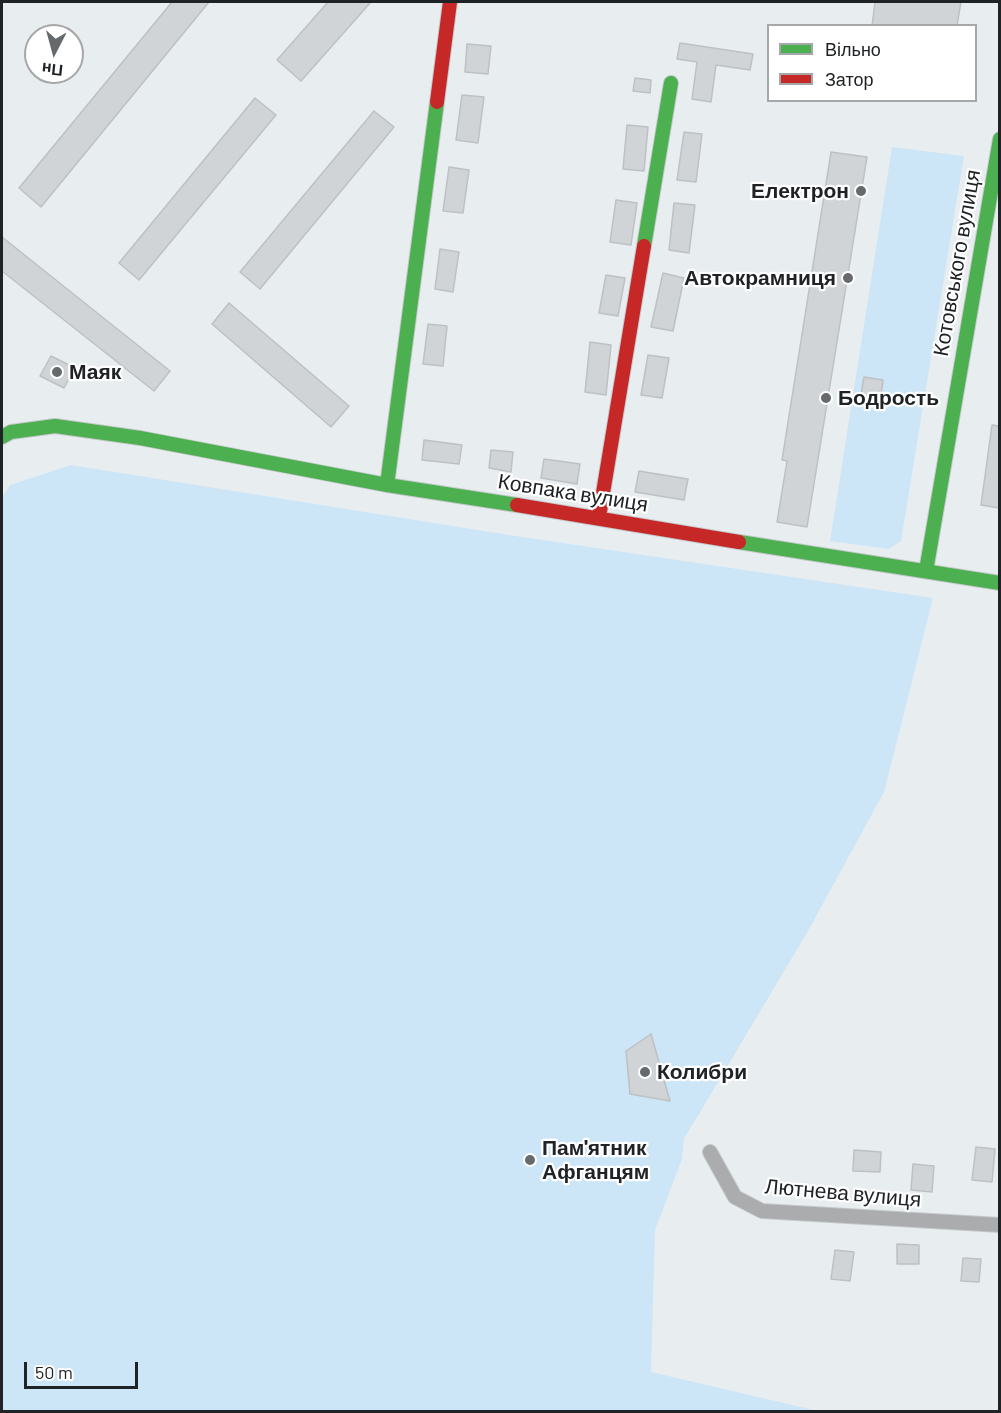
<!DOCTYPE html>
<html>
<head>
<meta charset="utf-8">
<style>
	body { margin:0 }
	#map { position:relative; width:1001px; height:1413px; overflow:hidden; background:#e8edf0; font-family:Barlow,sans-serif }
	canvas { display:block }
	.frame { position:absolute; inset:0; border:3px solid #202325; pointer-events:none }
	.legend { position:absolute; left:767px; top:24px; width:210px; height:78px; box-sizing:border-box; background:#fff; border:2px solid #a6a7a8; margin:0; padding:8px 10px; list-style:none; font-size:18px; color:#202325 }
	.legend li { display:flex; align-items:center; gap:12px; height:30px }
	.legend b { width:30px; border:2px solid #a6a7a8 }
	.north { position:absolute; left:24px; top:24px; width:60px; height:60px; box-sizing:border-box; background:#fff; border:2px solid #a6a7a8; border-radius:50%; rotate:186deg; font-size:16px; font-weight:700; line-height:24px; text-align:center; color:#202325 }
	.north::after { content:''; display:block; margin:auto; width:21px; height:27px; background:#666a6c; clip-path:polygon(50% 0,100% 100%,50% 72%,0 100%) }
	.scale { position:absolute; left:24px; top:1362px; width:114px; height:27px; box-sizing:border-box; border:3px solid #202325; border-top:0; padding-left:8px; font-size:18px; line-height:21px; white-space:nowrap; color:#202325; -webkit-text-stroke:4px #fff; paint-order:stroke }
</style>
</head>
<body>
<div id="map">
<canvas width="1001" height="1413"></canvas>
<div class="frame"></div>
<ul class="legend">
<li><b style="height:8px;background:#4caf50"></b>Вільно</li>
<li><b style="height:8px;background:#c62828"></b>Затор</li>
</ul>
<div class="north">Пн</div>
<div class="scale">50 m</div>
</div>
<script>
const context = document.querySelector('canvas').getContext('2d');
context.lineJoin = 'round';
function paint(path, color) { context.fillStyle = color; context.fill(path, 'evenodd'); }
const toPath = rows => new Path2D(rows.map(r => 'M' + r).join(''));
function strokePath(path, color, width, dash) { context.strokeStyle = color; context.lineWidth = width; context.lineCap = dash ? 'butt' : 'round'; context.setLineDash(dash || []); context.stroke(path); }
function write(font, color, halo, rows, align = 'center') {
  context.font = font + ' Barlow,sans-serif'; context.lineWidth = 4.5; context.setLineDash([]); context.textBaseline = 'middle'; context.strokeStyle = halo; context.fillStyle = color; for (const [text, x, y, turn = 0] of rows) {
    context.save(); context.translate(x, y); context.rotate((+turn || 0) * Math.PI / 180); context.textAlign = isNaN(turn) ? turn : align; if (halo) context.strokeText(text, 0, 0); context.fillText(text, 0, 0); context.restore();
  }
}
paint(toPath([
	[892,147,964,156,901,541,889,549,830,541],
	[71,465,509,535,933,598,884,792,808,931,684,1139,682,1159,655,1230,651,1372,818,1411,2,1412,2,498,10,485]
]), '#cce6f7');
const building = toPath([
	[172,2,209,2,41,207,19,188,172,2],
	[328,2,371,2,301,81,277,60,328,2],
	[875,2,961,2,957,26,872,26,875,2],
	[680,43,753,54,750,70,716,65,711,102,692,99,697,62,677,59,680,43],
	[467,44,491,46,488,74,465,72,467,44],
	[635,78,651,80,650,93,633,91,635,78],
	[462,95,484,97,478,143,456,140,462,95],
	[255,98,276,115,139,280,119,263,255,98],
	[374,111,394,127,260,289,240,272,374,111],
	[627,125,648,127,644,171,623,169,627,125],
	[684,132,702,134,696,182,677,180,684,132],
	[831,152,867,157,807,527,777,522,787,461,782,460,831,152],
	[449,167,469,170,463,213,443,211,449,167],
	[616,200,637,203,631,245,610,242,616,200],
	[674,203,695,205,689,253,669,250,674,203],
	[2,237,170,371,154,391,2,271,2,237],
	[440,249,459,252,453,292,435,289,440,249],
	[663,273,684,278,673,331,651,327,663,273],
	[606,275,625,278,618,316,599,313,606,275],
	[229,303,349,406,331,427,212,324,229,303],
	[428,324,447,326,443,366,423,364,428,324],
	[590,342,611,345,606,395,585,392,590,342],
	[648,355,669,358,662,398,641,395,648,355],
	[51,356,75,368,64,388,40,376,51,356],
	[864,377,883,380,880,403,860,400,864,377],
	[992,425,999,426,999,508,981,505,992,425],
	[424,440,462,445,459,464,422,460,424,440],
	[491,450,513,452,511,472,489,468,491,450],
	[544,459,580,464,577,484,541,478,544,459],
	[639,471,688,479,684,500,635,492,639,471],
	[651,1034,670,1101,630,1094,626,1051,651,1034],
	[976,1147,995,1149,992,1182,972,1180,976,1147],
	[854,1150,881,1152,880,1172,853,1171,854,1150],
	[913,1164,934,1166,932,1192,911,1190,913,1164],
	[897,1244,919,1245,919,1264,897,1264,897,1244],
	[835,1250,854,1252,850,1281,831,1279,835,1250],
	[963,1258,981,1259,979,1282,961,1281,963,1258]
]);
paint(building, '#d0d4d7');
strokePath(building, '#bec1c3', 1.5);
const street = toPath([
	[710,1152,735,1197,762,1211,1000,1225]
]);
const fast = toPath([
	[644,246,671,83],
	[2,437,11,432,55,426,140,438,387,485,517,505],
	[387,485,437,102],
	[739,542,1000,583],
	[926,571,1000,139]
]);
const jam = toPath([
	[437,102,450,2],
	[517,505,739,542],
	[599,517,644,246]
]);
strokePath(street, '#c5c9cb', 16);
strokePath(fast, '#c5c9cb', 16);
strokePath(jam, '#c5c9cb', 16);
strokePath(street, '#aaacae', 14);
strokePath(fast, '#4caf50', 14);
strokePath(jam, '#c62828', 14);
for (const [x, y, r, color] of [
	[861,191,6,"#666a6c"],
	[848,278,6,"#666a6c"],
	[57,372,6,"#666a6c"],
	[826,398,6,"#666a6c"],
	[645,1072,6,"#666a6c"],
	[530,1160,6,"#666a6c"]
]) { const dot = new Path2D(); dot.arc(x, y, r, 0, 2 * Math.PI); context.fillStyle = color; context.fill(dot); strokePath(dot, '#fff', 2); }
write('bold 21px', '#202325', '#fff', [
	["Електрон",849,191,"right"],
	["Автокрамниця",836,278,"right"],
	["Маяк",69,372],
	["Бодрость",838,398],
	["Колибри",657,1072],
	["Пам'ятник",542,1148],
	["Афганцям",542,1172]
], 'left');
write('21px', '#202325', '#fff', [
	["Котовського вулиця",957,263,-80],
	["Ковпака вулиця",573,493,9],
	["Лютнева вулиця",843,1193,5]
]);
</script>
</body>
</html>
